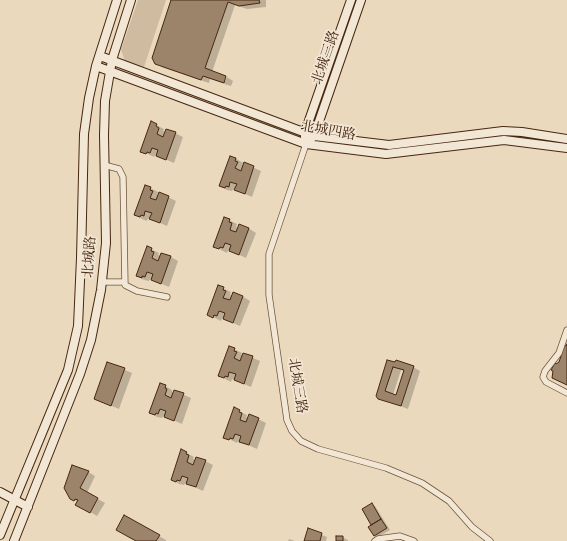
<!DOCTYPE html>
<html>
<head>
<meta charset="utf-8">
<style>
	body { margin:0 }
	canvas { display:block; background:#ebd9bd }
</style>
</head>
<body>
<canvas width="567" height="541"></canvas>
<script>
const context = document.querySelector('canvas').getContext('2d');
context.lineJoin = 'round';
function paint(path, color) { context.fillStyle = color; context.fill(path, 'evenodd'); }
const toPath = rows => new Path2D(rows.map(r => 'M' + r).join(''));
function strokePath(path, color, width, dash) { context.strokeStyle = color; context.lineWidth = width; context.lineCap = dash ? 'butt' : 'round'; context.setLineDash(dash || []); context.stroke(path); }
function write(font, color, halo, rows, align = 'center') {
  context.font = font + ' Vollkorn,"Noto Serif SC",serif'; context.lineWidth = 3.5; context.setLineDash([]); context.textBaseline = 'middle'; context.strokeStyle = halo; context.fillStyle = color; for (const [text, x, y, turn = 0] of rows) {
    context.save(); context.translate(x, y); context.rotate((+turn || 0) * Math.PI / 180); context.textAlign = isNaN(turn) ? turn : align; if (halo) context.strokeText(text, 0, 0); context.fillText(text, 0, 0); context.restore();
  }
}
paint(toPath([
	[138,0,166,0,144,67,125,61,121,50]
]), '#cfbba0');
paint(toPath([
	[173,0,266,0,266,7,247,9,235,5,212,72,225,76,222,83,210,79,209,83,164,68,156,63],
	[227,77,233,81,231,86,224,84],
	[152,123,164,129,163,131,166,132,175,133,183,137,174,163,158,156,155,155,154,157,142,151],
	[235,158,243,163,242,165,244,166,245,164,261,171,252,197,236,190,233,189,232,191,227,190,220,186],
	[150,188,158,192,157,195,159,196,160,193,176,201,167,226,151,219,148,218,147,221,142,219,135,215],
	[225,218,237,224,236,227,238,228,248,228,256,233,246,258,231,251,228,250,227,253,215,247],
	[147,247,159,253,158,255,161,256,171,257,178,261,169,287,153,280,150,279,149,281,144,280,137,276],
	[219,286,231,292,230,295,232,296,242,296,250,301,240,326,224,319,222,318,221,321,209,315],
	[234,349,242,353,241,355,243,356,244,354,260,361,251,387,232,379,231,382,219,376],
	[388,361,413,367,420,371,408,409,379,398],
	[401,370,404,371,397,396,393,395],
	[108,363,132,373,119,409,95,399],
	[165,386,172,390,172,392,174,393,175,391,191,398,182,424,166,417,163,416,162,418,157,417,150,413],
	[235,409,247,415,246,417,248,418,258,419,266,423,257,449,241,442,238,441,237,443,225,437],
	[182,451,194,457,193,459,195,460,205,461,213,465,203,491,188,484,185,483,184,485,179,484,172,479],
	[88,472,95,476,87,493,105,503,97,516,77,504,78,502,71,498],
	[372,504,375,506,390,530,378,537,375,535,373,525,363,509],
	[124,517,166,540,166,541,138,541],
	[309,530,327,537,326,541,305,541],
	[342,537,348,540,348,541,337,541],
	[289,539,295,541,288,541]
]), '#0003');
const building = toPath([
	[171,0,259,0,260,3,239,6,228,2,205,68,226,76,224,83,203,76,201,80,155,64,152,58,171,0],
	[151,121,157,124,156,126,159,128,157,134,163,137,166,129,176,132,166,160,156,156,158,150,152,148,150,153,147,152,146,154,140,152,151,121],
	[230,156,236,158,235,161,238,162,235,168,241,171,244,162,254,166,245,194,234,190,237,184,230,182,229,187,226,186,225,188,219,186,230,156],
	[145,185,151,187,150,190,153,191,150,198,156,200,159,192,169,196,160,223,149,219,152,213,145,211,144,216,141,215,140,217,134,215,145,185],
	[224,217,230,219,229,222,232,223,230,230,236,232,239,224,249,228,239,255,229,251,231,245,225,243,223,248,220,247,219,249,213,247,224,217],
	[147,246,152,248,151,251,154,252,152,258,158,261,161,253,171,256,161,284,151,280,153,274,147,272,145,277,142,276,142,278,136,276,147,246],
	[218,285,224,287,223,290,226,291,223,298,230,300,233,292,243,296,233,323,223,319,225,313,219,311,217,316,214,315,213,318,207,315,218,285],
	[567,344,567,385,552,378,553,371,551,370,555,363,556,364,559,362,562,353,560,352,564,345,566,346,567,344],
	[229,346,235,348,234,351,237,352,234,358,240,361,243,353,253,356,244,384,234,380,236,374,229,372,228,377,225,376,224,378,218,376,229,346],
	[387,360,395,362,396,360,414,366,401,406,378,399,376,396,387,360],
	[393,367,404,370,396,395,385,391,393,367],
	[107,362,125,368,111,406,94,399,107,362],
	[160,383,166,385,165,388,167,389,165,395,171,398,174,390,184,393,174,421,164,417,166,411,160,409,158,414,156,413,155,415,149,413,160,383],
	[234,407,240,410,239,412,242,413,240,420,246,422,249,414,259,418,249,445,239,442,241,436,235,434,233,439,230,438,229,440,223,438,234,407],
	[181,449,187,452,186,454,189,455,187,462,193,465,196,457,206,460,196,487,186,484,188,478,182,476,180,481,177,480,176,482,171,480,181,449],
	[72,465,89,471,80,488,98,498,90,513,75,505,78,500,75,499,74,501,70,499,64,488,72,465],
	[372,503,381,519,371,525,362,509,372,503],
	[124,515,160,535,156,541,136,541,116,530,124,515],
	[381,519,387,528,374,536,368,527,381,519],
	[308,528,322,533,320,541,304,541,308,528],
	[336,536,343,536,343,541,336,541,336,536]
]);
paint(building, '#9c846a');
strokePath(building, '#462711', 1);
const street = toPath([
	[306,144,269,254,269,295,287,420,292,431,301,441,318,449,386,468,422,483,449,501,472,527,490,541],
	[104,165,119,169,123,177,125,285,137,291,167,297],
	[102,282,124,282],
	[567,330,559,353,545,371,543,377,546,382,567,393],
	[375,541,378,539,400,536,414,541]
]);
const secondary = toPath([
	[100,56,314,136,389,145,503,131,522,132,567,139],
	[96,66,306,144,386,154,504,140,567,148],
	[305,137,305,132,351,0],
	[311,139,314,136,361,0],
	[0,492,28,507],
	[0,535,68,370,78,326,81,258,84,134,89,98,96,66,117,0],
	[14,541,80,374,91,340,101,290,106,243,104,135,105,101,112,60,131,0]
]);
strokePath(street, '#6f543c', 7);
strokePath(secondary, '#462711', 10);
strokePath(street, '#f2e6d4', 5.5);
strokePath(secondary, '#f2e6d4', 8);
write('14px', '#462711', '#f2e6d4', [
	["北城三路",327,58,-71],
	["北城四路",328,132,10],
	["北城路",91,257,-86],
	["北城三路",296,386,81]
]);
</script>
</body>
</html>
